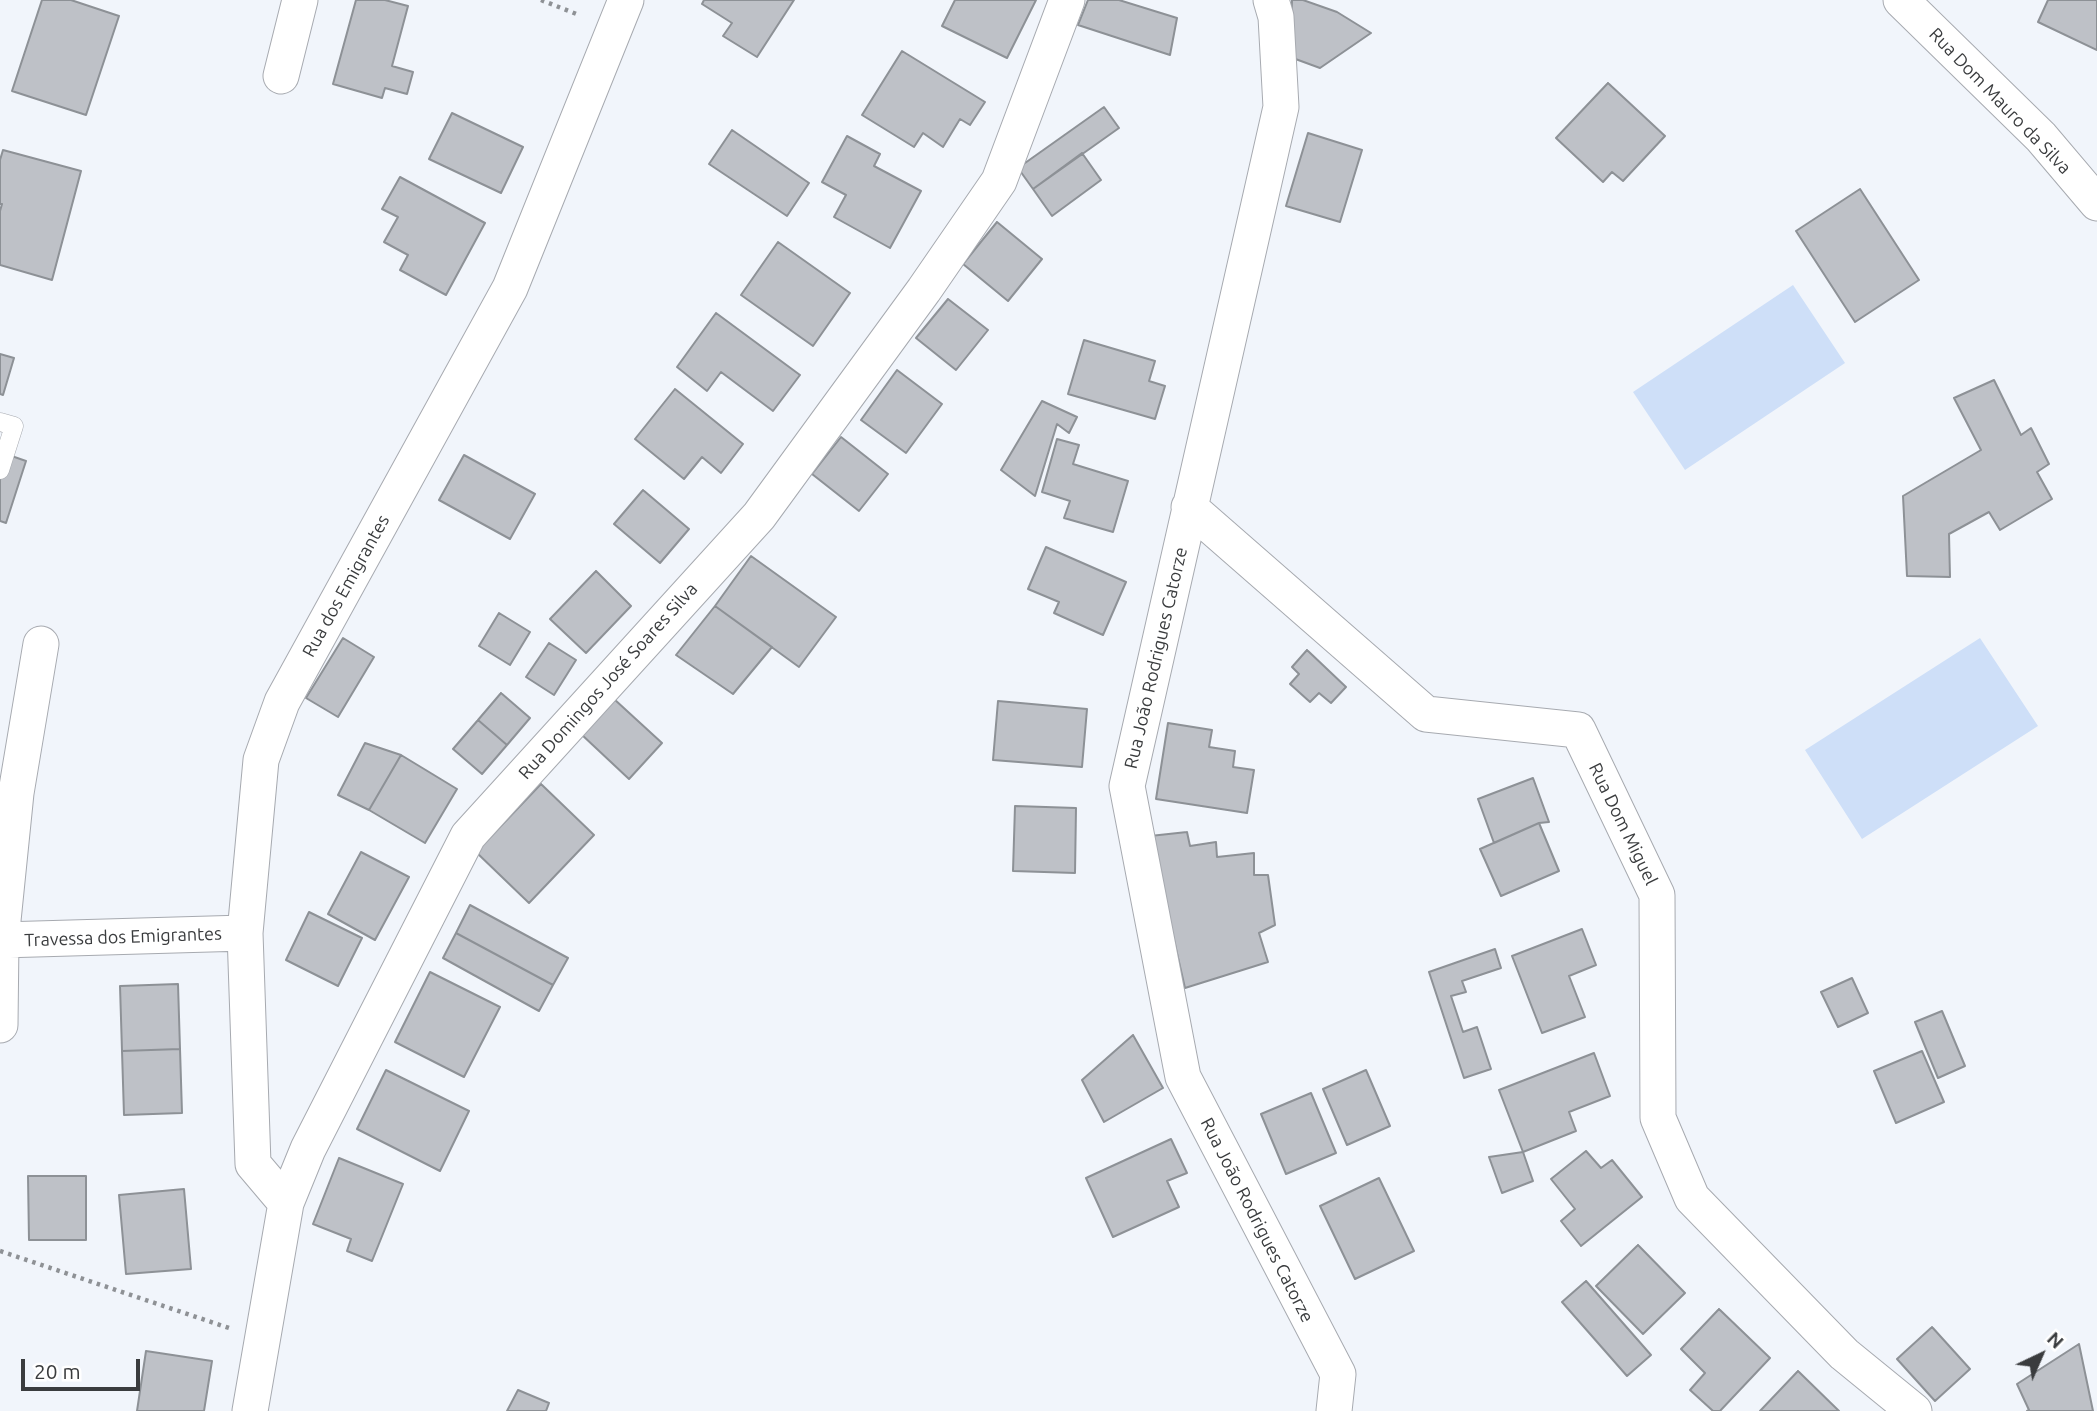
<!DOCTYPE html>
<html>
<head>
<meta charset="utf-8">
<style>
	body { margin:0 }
	#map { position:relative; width:2097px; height:1411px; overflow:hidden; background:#f1f5fb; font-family:Ubuntu,sans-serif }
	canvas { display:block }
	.north { position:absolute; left:2006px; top:1320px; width:70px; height:70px; -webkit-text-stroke:5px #fff; paint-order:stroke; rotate:44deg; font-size:19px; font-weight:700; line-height:28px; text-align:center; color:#3a3c3e }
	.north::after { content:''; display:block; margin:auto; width:24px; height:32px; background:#3a3c3e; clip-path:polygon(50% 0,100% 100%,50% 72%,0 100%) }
	.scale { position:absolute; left:21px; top:1359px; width:119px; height:32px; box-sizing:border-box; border:4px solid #3a3c3e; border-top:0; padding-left:9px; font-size:21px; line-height:24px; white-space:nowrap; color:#3a3c3e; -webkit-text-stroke:5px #fff; paint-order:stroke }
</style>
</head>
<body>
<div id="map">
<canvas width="2097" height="1411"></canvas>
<div class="north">N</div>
<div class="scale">20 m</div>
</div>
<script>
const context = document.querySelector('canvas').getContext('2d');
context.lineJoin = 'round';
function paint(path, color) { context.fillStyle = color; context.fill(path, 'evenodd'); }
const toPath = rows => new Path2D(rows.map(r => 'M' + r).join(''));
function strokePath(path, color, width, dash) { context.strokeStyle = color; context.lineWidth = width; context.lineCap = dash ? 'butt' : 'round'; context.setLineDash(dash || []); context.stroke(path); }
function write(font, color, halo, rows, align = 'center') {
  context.font = font + ' Ubuntu,sans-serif'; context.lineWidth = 6; context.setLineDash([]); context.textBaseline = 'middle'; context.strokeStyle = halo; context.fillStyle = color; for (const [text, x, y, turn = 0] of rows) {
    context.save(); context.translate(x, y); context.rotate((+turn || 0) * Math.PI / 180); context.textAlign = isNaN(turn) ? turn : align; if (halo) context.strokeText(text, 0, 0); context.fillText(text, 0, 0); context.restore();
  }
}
paint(toPath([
	[1793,285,1845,363,1685,470,1633,392],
	[1980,638,2038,726,1862,839,1805,750]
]), '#cedff8');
const building = toPath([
	[42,0,71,0,119,16,86,115,12,91,42,0],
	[356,0,385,0,408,6,392,66,413,72,407,94,385,88,382,98,333,84,356,0],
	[704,0,794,0,757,57,723,36,732,23,702,4,704,0],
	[955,0,1036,0,1007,58,942,26,955,0],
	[1088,0,1119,0,1177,18,1170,55,1078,25,1088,0],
	[1292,0,1303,0,1337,12,1371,33,1320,68,1290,57,1292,0],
	[2048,0,2097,0,2097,50,2038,22,2048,0],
	[902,51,985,102,970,125,960,119,943,147,923,133,914,147,862,115,902,51],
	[1608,83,1665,136,1623,181,1612,172,1603,182,1556,138,1608,83],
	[1104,107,1119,128,1033,189,1018,168,1104,107],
	[452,113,523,147,501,193,429,159,452,113],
	[732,130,809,183,787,216,709,164,732,130],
	[1308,133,1362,150,1340,222,1286,206,1308,133],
	[847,136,880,154,874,166,921,191,890,248,834,217,846,195,822,182,847,136],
	[3,150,81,171,52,280,0,265,0,211,2,204,0,204,0,160,3,150],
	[1082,153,1101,180,1052,216,1033,189,1082,153],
	[400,177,485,223,446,295,400,270,408,255,384,242,398,217,382,209,400,177],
	[1860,189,1919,280,1855,322,1796,231,1860,189],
	[997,222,1042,259,1008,301,963,264,997,222],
	[778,242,850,293,813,346,741,295,778,242],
	[948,299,988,330,956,370,916,338,948,299],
	[716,313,800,375,773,411,721,372,707,391,677,367,716,313],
	[1084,340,1155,361,1149,381,1165,386,1155,419,1068,394,1084,340],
	[0,354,14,358,3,395,0,394,0,354],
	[897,370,942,404,906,453,861,420,897,370],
	[1994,380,2021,435,2031,428,2049,464,2037,472,2052,499,2000,530,1989,512,1949,534,1950,577,1907,576,1903,496,1981,450,1954,398,1994,380],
	[675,389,743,444,721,473,702,457,684,479,635,439,675,389],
	[1042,401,1077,417,1069,433,1057,424,1035,496,1001,470,1042,401],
	[841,437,888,474,859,511,812,474,841,437],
	[1057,439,1079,445,1073,464,1128,481,1113,532,1064,518,1070,501,1042,492,1057,439],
	[0,452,26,461,6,523,0,521,0,452],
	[464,455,535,494,510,539,439,500,464,455],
	[643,490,689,529,660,563,614,524,643,490],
	[1046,547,1126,582,1103,635,1054,613,1059,602,1028,589,1046,547],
	[751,556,836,617,799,667,715,606,751,556],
	[596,571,631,606,586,653,550,619,596,571],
	[715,606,772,647,733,694,676,655,715,606],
	[499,613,530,632,510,665,479,646,499,613],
	[343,638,374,657,338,717,306,698,343,638],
	[549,643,576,660,554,695,526,677,549,643],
	[1307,650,1346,687,1331,703,1319,693,1310,702,1290,684,1299,674,1292,667,1307,650],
	[501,693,530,718,507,745,478,720,501,693],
	[614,699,662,743,629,779,581,734,614,699],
	[998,701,1087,709,1082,767,993,760,998,701],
	[478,720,507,745,482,774,453,749,478,720],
	[1168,723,1212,730,1209,747,1235,751,1233,767,1254,770,1247,813,1156,799,1168,723],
	[365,743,401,755,369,810,338,795,365,743],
	[401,755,457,789,425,843,369,810,401,755],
	[1533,778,1549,822,1539,823,1494,843,1478,799,1533,778],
	[541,784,594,835,529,903,476,852,541,784],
	[1015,806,1076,808,1075,873,1013,871,1015,806],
	[1539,823,1559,871,1501,896,1480,849,1539,823],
	[1187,832,1190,846,1216,842,1217,857,1254,853,1254,875,1268,875,1275,925,1259,933,1268,962,1185,988,1150,836,1187,832],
	[361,852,409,877,375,940,328,914,361,852],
	[470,905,568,958,553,985,456,933,470,905],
	[309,912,362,938,338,986,286,960,309,912],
	[1582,929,1596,965,1569,976,1585,1017,1542,1033,1512,956,1582,929],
	[456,933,553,985,539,1011,443,958,456,933],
	[1495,949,1501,968,1462,981,1466,992,1451,996,1463,1032,1477,1027,1491,1069,1464,1078,1429,972,1495,949],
	[430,972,500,1007,464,1077,395,1042,430,972],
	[1852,978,1868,1013,1838,1027,1821,992,1852,978],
	[178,984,180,1049,122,1051,120,986,178,984],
	[1942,1011,1965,1066,1938,1078,1915,1022,1942,1011],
	[1133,1035,1163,1088,1104,1122,1082,1080,1133,1035],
	[180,1049,182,1113,124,1115,122,1051,180,1049],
	[1922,1051,1944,1102,1896,1123,1874,1071,1922,1051],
	[1594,1053,1610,1096,1569,1112,1576,1131,1523,1152,1499,1090,1594,1053],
	[386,1070,469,1111,440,1171,357,1129,386,1070],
	[1366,1070,1390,1126,1347,1145,1323,1089,1366,1070],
	[1311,1093,1336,1153,1286,1174,1261,1114,1311,1093],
	[1171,1139,1187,1173,1167,1181,1179,1207,1113,1237,1086,1178,1171,1139],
	[1586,1151,1601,1168,1612,1160,1642,1197,1581,1246,1561,1221,1575,1209,1551,1179,1586,1151],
	[1523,1152,1533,1181,1502,1193,1489,1157,1523,1152],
	[339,1158,403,1184,372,1261,347,1251,351,1239,313,1224,339,1158],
	[28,1176,86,1176,86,1240,29,1240,28,1176],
	[1379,1178,1414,1251,1355,1279,1320,1206,1379,1178],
	[184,1189,191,1269,126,1274,119,1195,184,1189],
	[1638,1245,1685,1293,1643,1334,1596,1286,1638,1245],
	[1586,1281,1651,1355,1627,1376,1562,1302,1586,1281],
	[1719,1309,1770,1358,1720,1411,1713,1411,1690,1390,1705,1373,1681,1349,1719,1309],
	[1932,1327,1970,1369,1935,1401,1897,1359,1932,1327],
	[2079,1344,2093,1411,2027,1411,2029,1410,2017,1384,2079,1344],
	[146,1351,212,1361,204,1411,137,1411,146,1351],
	[1798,1371,1839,1411,1760,1411,1798,1371],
	[518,1390,549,1403,546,1411,507,1411,518,1390]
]);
paint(building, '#bec1c7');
strokePath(building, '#8d9196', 2);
const service = toPath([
	[0,422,14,426,0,470]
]);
const minor = toPath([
	[1271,0,1276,17,1281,107,1127,786,1183,1077,1338,1374,1334,1411],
	[1901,0,2041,137,2097,203],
	[281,76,300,0],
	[1189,507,1426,714,1578,730,1657,895,1658,1118,1692,1198,1844,1354,1914,1411],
	[1,940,245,933],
	[0,1025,1,940,16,793,41,644],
	[286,1203,253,1164,245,933,261,760,282,702,510,288,626,0],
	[250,1411,286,1203,308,1149,468,836,759,516,924,290,999,181,1067,0]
]);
strokePath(service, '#a7aab0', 19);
strokePath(minor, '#a7aab0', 37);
strokePath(toPath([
	[541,0,579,15],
	[0,1251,229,1328]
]), '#8e9195', 4.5, [3.5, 5]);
strokePath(service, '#fff', 18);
strokePath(minor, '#fff', 35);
write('18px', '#3a3c3e', '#fff', [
	["Rua Dom Mauro da Silva",2000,101,46],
	["Rua dos Emigrantes",346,586,-61],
	["Rua João Rodrigues Catorze",1156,658,-77],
	["Rua Domingos José Soares Silva",608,681,-48],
	["Rua Dom Miguel",1623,824,64],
	["Travessa dos Emigrantes",123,937,-2],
	["Rua João Rodrigues Catorze",1257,1220,63]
]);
</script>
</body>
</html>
